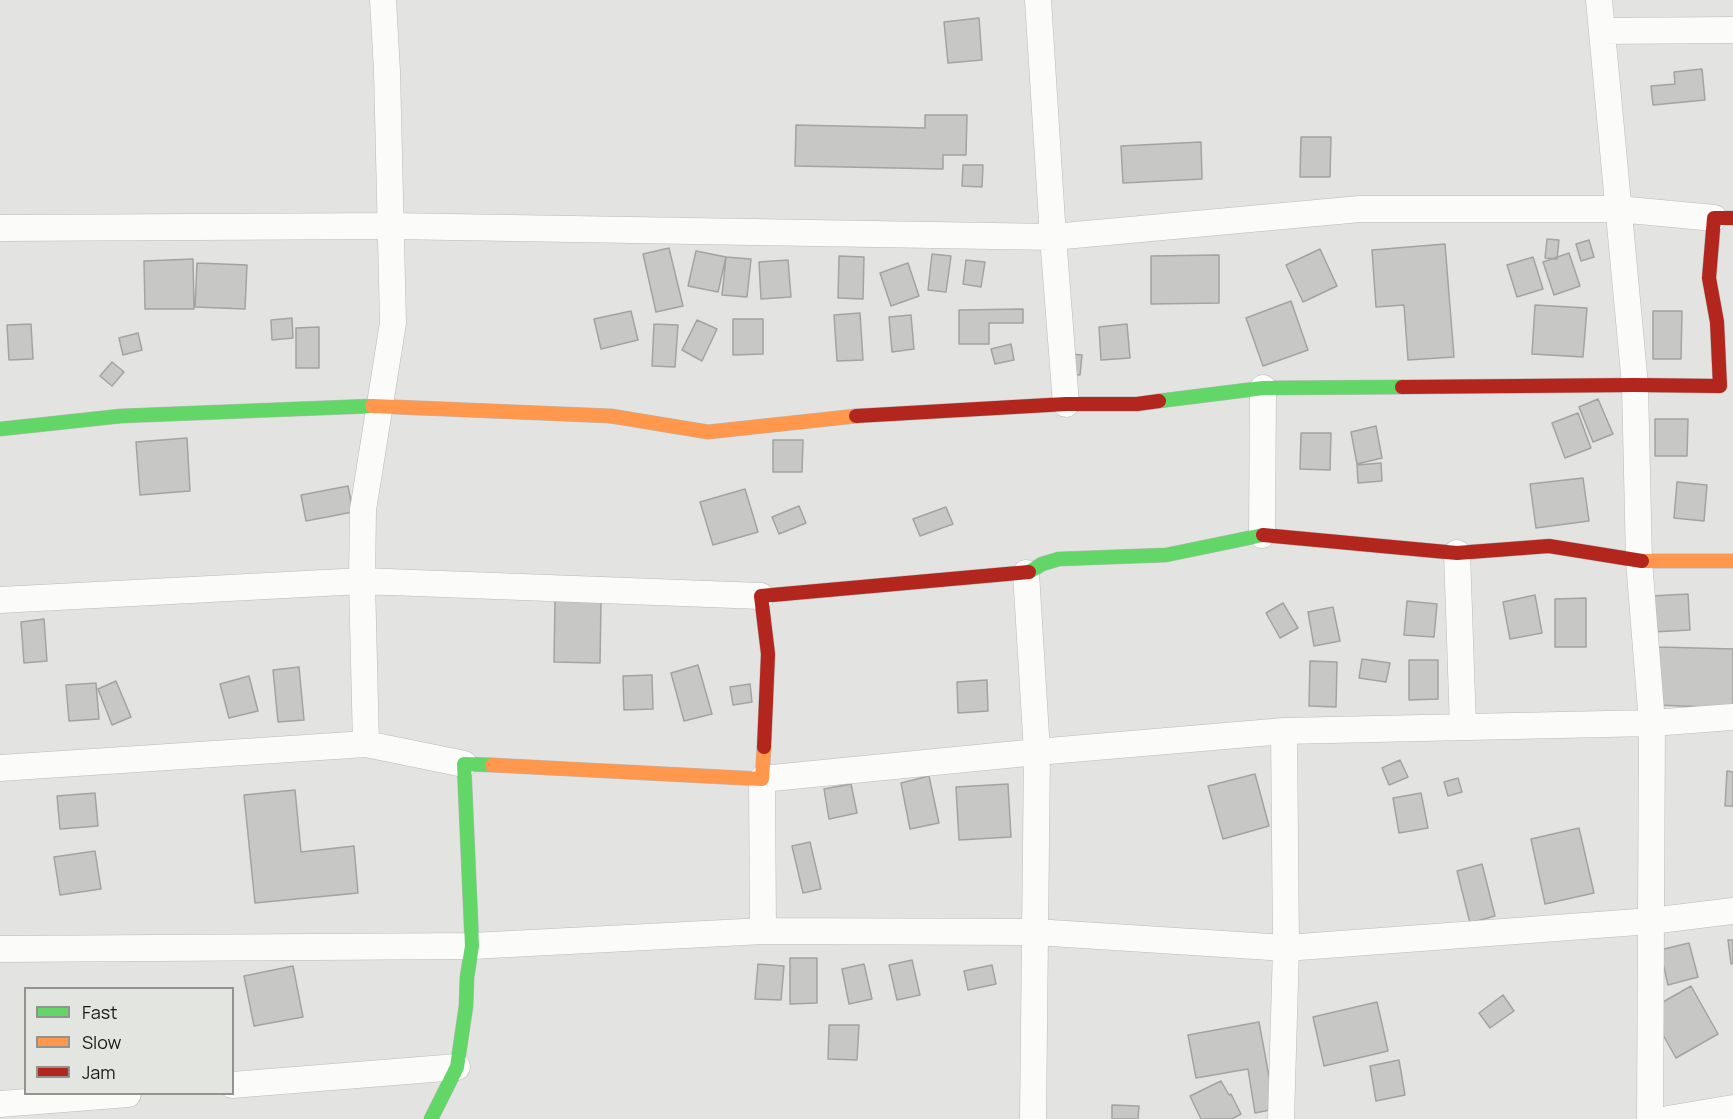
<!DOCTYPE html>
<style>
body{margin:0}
#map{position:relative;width:1733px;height:1119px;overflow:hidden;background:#e3e4e1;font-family:Manrope,sans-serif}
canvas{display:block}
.legend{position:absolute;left:24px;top:987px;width:210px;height:108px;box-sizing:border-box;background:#e3e5e0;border:2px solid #929390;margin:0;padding:8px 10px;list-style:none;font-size:18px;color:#181917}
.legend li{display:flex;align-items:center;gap:12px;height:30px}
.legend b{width:30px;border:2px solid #929390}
</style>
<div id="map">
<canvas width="1733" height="1119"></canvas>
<ul class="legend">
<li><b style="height:8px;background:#63d668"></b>Fast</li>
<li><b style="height:8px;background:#ff974d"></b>Slow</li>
<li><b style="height:8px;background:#b3261e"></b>Jam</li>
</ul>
</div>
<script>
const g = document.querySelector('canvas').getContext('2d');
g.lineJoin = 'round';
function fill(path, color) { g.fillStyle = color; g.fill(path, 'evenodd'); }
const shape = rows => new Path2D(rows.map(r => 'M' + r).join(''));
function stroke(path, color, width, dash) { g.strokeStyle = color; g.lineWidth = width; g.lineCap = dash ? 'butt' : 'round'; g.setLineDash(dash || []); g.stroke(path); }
const building = shape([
 [979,18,982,60,948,63,944,22,979,18],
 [1702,69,1705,100,1653,105,1651,86,1675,84,1674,72,1702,69],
 [925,115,967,115,966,155,943,155,943,169,795,166,796,125,925,128,925,115],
 [1301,137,1331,137,1330,177,1300,177,1301,137],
 [1201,142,1202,179,1123,183,1121,146,1201,142],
 [963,165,983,165,982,187,962,186,963,165],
 [1547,239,1559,240,1557,259,1545,258,1547,239],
 [1589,240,1594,257,1581,261,1576,244,1589,240],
 [1445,244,1454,357,1408,360,1404,305,1376,307,1372,250,1445,244],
 [669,248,683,306,656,312,643,254,669,248],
 [1320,249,1337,286,1303,302,1286,265,1320,249],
 [696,251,726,257,718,292,688,286,696,251],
 [1569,253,1580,286,1554,295,1543,262,1569,253],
 [932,254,951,256,946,292,928,290,932,254],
 [1219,255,1219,303,1151,304,1151,256,1219,255],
 [839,256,864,257,863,299,838,298,839,256],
 [726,257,751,259,747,297,722,295,726,257],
 [1533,257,1543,289,1517,297,1507,265,1533,257],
 [193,259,194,309,145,309,144,261,193,259],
 [788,260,791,297,761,299,759,262,788,260],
 [966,260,985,262,981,287,963,284,966,260],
 [197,263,247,265,245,309,195,307,197,263],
 [908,263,919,296,891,306,880,273,908,263],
 [1291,301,1308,350,1263,366,1246,318,1291,301],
 [1535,305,1587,308,1583,357,1532,354,1535,305],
 [1023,309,1023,323,989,323,989,344,959,344,959,310,1023,309],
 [631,311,638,340,601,349,594,319,631,311],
 [1653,311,1682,311,1681,359,1653,359,1653,311],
 [860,313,863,360,837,361,834,315,860,313],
 [911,315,914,349,892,352,889,317,911,315],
 [292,318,293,338,272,340,271,320,292,318],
 [733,319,763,319,763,354,733,355,733,319],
 [697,320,717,329,702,361,682,350,697,320],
 [31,324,33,359,9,360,7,325,31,324],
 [654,324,678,325,675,367,652,366,654,324],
 [1127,324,1130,358,1101,360,1099,327,1127,324],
 [319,327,319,368,296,368,296,328,319,327],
 [138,333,142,350,123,355,119,338,138,333],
 [1011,344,1014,360,995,364,991,349,1011,344],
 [1061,353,1082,355,1080,375,1058,373,1061,353],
 [112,362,124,372,112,386,100,376,112,362],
 [1598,399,1613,434,1593,442,1579,407,1598,399],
 [1578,413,1591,448,1565,458,1552,423,1578,413],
 [1655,419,1688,419,1687,456,1655,456,1655,419],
 [1376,426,1382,458,1357,464,1351,432,1376,426],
 [1301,433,1331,433,1330,470,1300,469,1301,433],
 [187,438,190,491,140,495,136,442,187,438],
 [773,440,803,440,802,472,773,472,773,440],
 [1381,463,1382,481,1358,483,1357,465,1381,463],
 [1583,478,1589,521,1536,528,1530,484,1583,478],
 [1677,482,1707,485,1704,521,1674,518,1677,482],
 [348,486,353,512,306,521,301,495,348,486],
 [745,489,758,532,713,545,700,502,745,489],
 [799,506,806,523,779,534,772,517,799,506],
 [946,507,953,524,920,536,913,519,946,507],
 [1688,594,1690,630,1653,632,1651,596,1688,594],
 [1535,595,1542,633,1510,639,1503,602,1535,595],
 [1586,598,1586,647,1555,647,1555,599,1586,598],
 [555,601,601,602,600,663,554,662,555,601],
 [1407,601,1437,604,1434,637,1404,635,1407,601],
 [1283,603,1298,628,1280,638,1266,613,1283,603],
 [1333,607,1340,641,1314,646,1308,612,1333,607],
 [44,619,47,661,24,663,21,622,44,619],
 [1658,647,1733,649,1733,708,1656,705,1658,647],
 [1362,659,1390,663,1386,682,1359,678,1362,659],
 [1409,660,1438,660,1438,699,1409,700,1409,660],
 [1310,661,1337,662,1336,707,1309,706,1310,661],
 [698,665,712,714,684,721,671,673,698,665],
 [299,667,304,720,278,722,273,670,299,667],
 [652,675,653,709,624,710,623,676,652,675],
 [249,676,258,711,229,718,220,684,249,676],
 [987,680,988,711,958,713,957,682,987,680],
 [116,681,131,717,112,725,98,689,116,681],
 [96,683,99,719,69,721,66,685,96,683],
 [750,684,752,702,733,705,730,687,750,684],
 [1400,760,1408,777,1389,785,1382,768,1400,760],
 [1727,771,1733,772,1733,806,1725,806,1727,771],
 [1255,774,1269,826,1223,839,1208,786,1255,774],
 [929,776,939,823,910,829,901,783,929,776],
 [1458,778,1462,792,1448,796,1444,782,1458,778],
 [851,784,857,813,829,819,824,789,851,784],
 [1008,784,1011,837,959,840,956,787,1008,784],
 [295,790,301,852,354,846,358,893,255,903,244,795,295,790],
 [95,793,98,826,60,829,57,796,95,793],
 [1421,793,1428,828,1399,833,1393,798,1421,793],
 [1579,828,1594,893,1545,904,1531,839,1579,828],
 [810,842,821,889,803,893,792,846,810,842],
 [95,851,101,889,60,895,54,857,95,851],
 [1482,864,1495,916,1470,923,1457,871,1482,864],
 [1728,940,1733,940,1733,963,1731,964,1728,940],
 [1689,943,1698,977,1668,985,1660,950,1689,943],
 [790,958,817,958,817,1003,790,1004,790,958],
 [912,960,920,995,897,1000,889,965,912,960],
 [758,964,784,966,781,1000,755,999,758,964],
 [864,964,872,999,849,1004,842,969,864,964],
 [992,965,996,984,968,990,964,971,992,965],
 [293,966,303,1017,254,1026,244,976,293,966],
 [1691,986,1718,1034,1676,1058,1649,1010,1691,986],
 [1503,995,1514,1011,1490,1028,1479,1013,1503,995],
 [1377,1002,1388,1051,1324,1066,1313,1017,1377,1002],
 [1259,1022,1275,1109,1255,1113,1248,1069,1196,1078,1188,1035,1259,1022],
 [829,1025,859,1025,857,1060,828,1059,829,1025],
 [1399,1060,1405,1095,1376,1101,1370,1066,1399,1060],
 [1221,1081,1229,1095,1231,1094,1241,1114,1232,1119,1201,1119,1190,1096,1221,1081],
 [1112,1105,1139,1106,1138,1119,1112,1119,1112,1105]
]);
fill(building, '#c7c7c6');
stroke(building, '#a3a3a1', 1.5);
const street = shape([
 [383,0,387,71,393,323,363,510,362,581,366,744,464,764],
 [1038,0,1053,237,1066,404],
 [1599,0,1635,385,1639,561,1652,723,1650,1119],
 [1602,31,1733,30],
 [0,228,391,226,1053,237,1360,209,1618,209,1714,218],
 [1262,535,1263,388],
 [1457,553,1463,727],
 [1026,573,1037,752,1033,1119],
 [0,600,362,581,761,596],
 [0,768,366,744],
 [763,931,762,779,1037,752,1284,731,1652,723,1733,717],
 [0,949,472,946,763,931,1035,932,1286,948,1651,921,1733,911],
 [232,1085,457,1067],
 [0,1104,128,1094],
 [1281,1119,1286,948,1284,731],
 [1668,1119,1733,1108]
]);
const fast = shape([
 [1159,401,1263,388,1402,387],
 [0,429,121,416,372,406],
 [1029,572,1042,564,1059,559,1166,555,1263,535],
 [431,1119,457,1067,466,1006,467,977,472,946,464,764,492,765]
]);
const slow = shape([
 [372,406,611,416,708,432,856,416],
 [1642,561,1733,561],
 [492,765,762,779,764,747]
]);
const jam = shape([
 [1402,387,1635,385,1720,386,1717,322,1709,278,1714,218,1733,218],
 [856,416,1066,404,1137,404,1159,401],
 [1263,535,1457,553,1549,546,1642,561],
 [764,747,768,654,761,596,1029,572]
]);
stroke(street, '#b9bab8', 27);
stroke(fast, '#b9bab8', 15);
stroke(slow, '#b9bab8', 15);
stroke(jam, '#b9bab8', 15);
stroke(street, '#fbfbfa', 26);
stroke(fast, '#63d668', 14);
stroke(slow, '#ff974d', 14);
stroke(jam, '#b3261e', 14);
</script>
